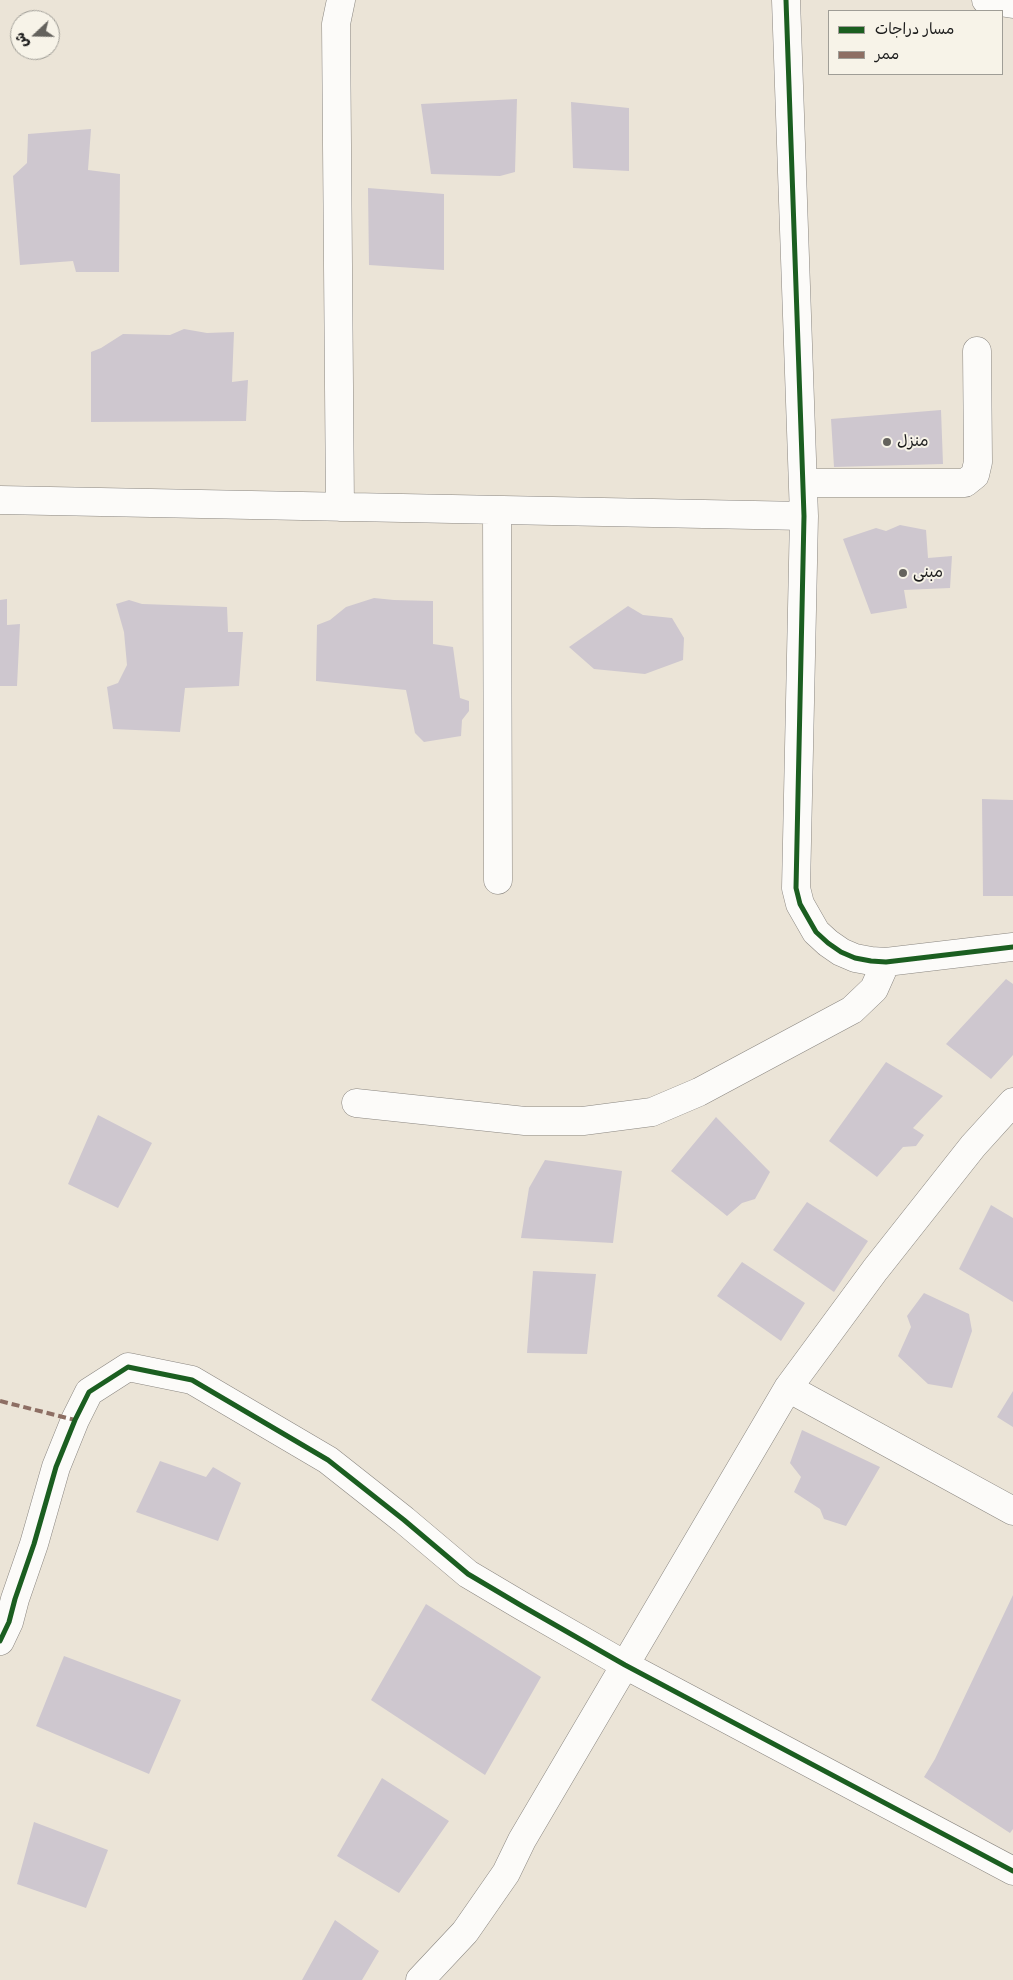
<!DOCTYPE html>
<meta charset="utf-8">
<style>
body{margin:0}
#map{position:relative;width:1013px;height:1980px;overflow:hidden;background:#ebe4d7;font-family:"Balsamiq Sans","Playpen Sans Arabic",sans-serif}
canvas{display:block}
.legend{position:absolute;left:828px;top:10px;width:175px;height:65px;box-sizing:border-box;background:#f7f3e8;border:1px solid #9f9d96;margin:0;padding:6px 9px;list-style:none;font-size:15px;color:#1c1c1c}
.legend li{display:flex;align-items:center;gap:10px;height:25px}
.legend b{width:25px;border:1px solid #9f9d96}
.north{position:absolute;left:10px;top:10px;width:50px;height:50px;box-sizing:border-box;background:#f7f3e8;border:1px solid #9f9d96;border-radius:50%;rotate:249deg;font-size:14px;font-weight:700;line-height:20px;text-align:center;color:#1c1c1c}
.north::after{content:'';display:block;margin:auto;width:18px;height:22px;background:#64625d;clip-path:polygon(50% 0,100% 100%,50% 72%,0 100%)}
</style>
<div id="map">
<canvas width="1013" height="1980"></canvas>
<ul class="legend">
<li><b style="height:6px;background:#1b5e20"></b>مسار دراجات</li>
<li><b style="height:6px;background:#8d6e63"></b>ممر</li>
</ul>
<div class="north">ش</div>
</div>
<script>
const g = document.querySelector('canvas').getContext('2d');
g.lineJoin = 'round';
function fill(path, color) { g.fillStyle = color; g.fill(path, 'evenodd'); }
const shape = rows => new Path2D(rows.map(r => 'M' + r).join(''));
function stroke(path, color, width, dash) { g.strokeStyle = color; g.lineWidth = width; g.lineCap = dash ? 'butt' : 'round'; g.setLineDash(dash || []); g.stroke(path); }
function write(font, color, halo, rows, align = 'center') {
  g.font = font + ' "Balsamiq Sans","Playpen Sans Arabic",sans-serif'; g.lineWidth = 4; g.setLineDash([]); g.textBaseline = 'middle'; g.strokeStyle = halo; g.fillStyle = color; for (const [text, x, y, turn = 0] of rows) {
    g.save(); g.translate(x, y); g.rotate((+turn || 0) * Math.PI / 180); g.textAlign = isNaN(turn) ? turn : align; if (halo) g.strokeText(text, 0, 0); g.fillText(text, 0, 0); g.restore();
  }
}
fill(shape([
 [517,99,515,172,500,176,431,174,421,104],
 [571,102,629,108,629,171,573,168],
 [91,129,88,170,120,174,119,272,76,272,73,261,20,265,13,176,27,163,28,134],
 [368,188,444,194,444,270,369,265],
 [184,329,207,333,234,332,232,382,248,380,246,421,91,422,91,352,101,348,123,334,170,335],
 [941,410,943,464,834,467,831,419],
 [900,525,926,530,928,558,952,556,950,588,904,590,907,608,871,614,843,539,876,528,886,531],
 [374,598,394,600,433,601,433,644,453,647,460,698,469,701,469,711,462,720,461,736,424,742,415,733,406,690,316,681,317,625,330,620,346,607],
 [7,599,7,625,20,624,17,686,0,686,0,600],
 [129,600,142,604,227,607,228,632,243,632,239,686,185,688,180,732,113,729,107,687,118,683,127,665,124,632,116,604],
 [628,606,643,615,672,618,684,638,683,660,645,674,594,669,569,647],
 [982,799,1013,800,1013,896,983,896],
 [1006,979,1013,984,1013,1055,991,1079,946,1044],
 [886,1062,943,1096,913,1128,924,1135,916,1146,903,1147,877,1177,829,1141],
 [98,1115,152,1143,118,1208,68,1184],
 [716,1117,770,1172,755,1199,742,1203,727,1216,671,1171],
 [545,1160,622,1171,613,1243,521,1238,529,1188],
 [807,1202,868,1241,834,1292,773,1250],
 [991,1205,1013,1218,1013,1302,959,1269],
 [742,1262,805,1303,781,1341,717,1296],
 [533,1271,596,1274,587,1354,527,1353],
 [924,1293,969,1314,972,1331,952,1388,928,1384,898,1356,911,1327,907,1316],
 [1013,1391,1013,1427,997,1417],
 [802,1430,880,1467,846,1526,824,1519,820,1509,794,1492,801,1477,790,1463],
 [160,1461,206,1477,213,1467,241,1483,218,1541,136,1512],
 [1013,1595,1013,1829,1010,1833,924,1777,935,1759],
 [426,1604,541,1677,485,1775,371,1700],
 [64,1656,181,1700,149,1774,36,1726],
 [382,1778,449,1821,399,1893,337,1856],
 [34,1822,108,1850,86,1908,17,1884],
 [335,1920,379,1951,362,1980,302,1980]
]), '#cec7cf');
const minor = shape([
 [786,0,804,516,796,888,800,904,816,932,828,943,841,952,855,958,871,961,886,962,1013,947],
 [986,0,1013,4],
 [803,483,965,483,975,475,978,462,977,351],
 [0,500,804,516],
 [340,507,336,24,341,0],
 [497,510,498,880],
 [356,1103,525,1121,583,1121,652,1112,699,1092,852,1010,874,989,886,962],
 [788,1388,1013,1511],
 [0,1641,9,1622,15,1599,34,1544,56,1467,75,1420,89,1392,128,1367,192,1380,328,1460,404,1520,468,1574,522,1606,625,1665,1013,1871],
 [420,1980,465,1932,506,1873,522,1840,788,1388,875,1270,973,1146,1013,1102]
]);
stroke(minor, '#8a8680', 29);
stroke(minor, '#fcfbf9', 28);
stroke(shape([
 [0,1401,75,1420]
]), '#8d6e63', 4, [8, 4]);
stroke(shape([
 [786,0,804,516,796,888,800,904,816,932,828,943,841,952,855,958,871,961,886,962,1013,947],
 [0,1641,9,1622,15,1599,34,1544,56,1467,75,1420,89,1392,128,1367,192,1380,328,1460,404,1520,468,1574,522,1606,625,1665,1013,1871]
]), '#1b5e20', 5);
for (const [x, y, r, color] of [
 [887,442,5,"#64625d"],
 [903,573,5,"#64625d"]
]) { const dot = new Path2D(); dot.arc(x, y, r, 0, 2 * Math.PI); g.fillStyle = color; g.fill(dot); stroke(dot, '#f7f3e8', 2); }
write('16px', '#1c1c1c', '#f7f3e8', [
 ["منزل",897,442],
 ["مبنى",913,573]
], 'left');
</script>
